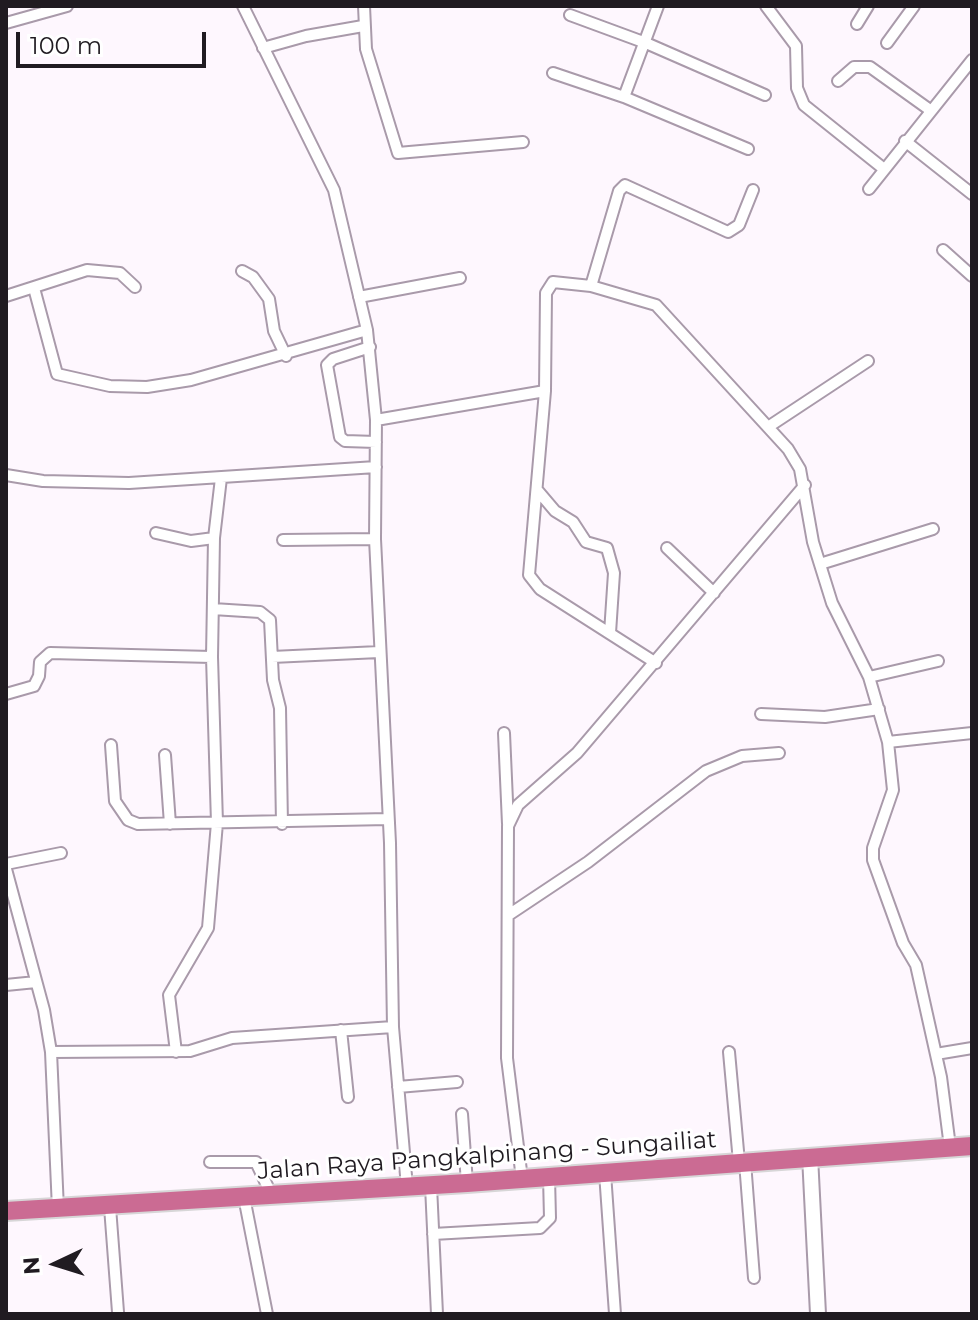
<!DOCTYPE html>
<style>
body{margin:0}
#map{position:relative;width:978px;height:1320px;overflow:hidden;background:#fef7fe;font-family:Montserrat,sans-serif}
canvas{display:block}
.frame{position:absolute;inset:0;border:8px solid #201b21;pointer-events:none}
.north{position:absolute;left:16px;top:1224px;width:80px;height:80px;-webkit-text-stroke:6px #fff;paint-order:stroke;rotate:266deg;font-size:22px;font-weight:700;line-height:32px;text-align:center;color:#201b21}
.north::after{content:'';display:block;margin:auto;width:28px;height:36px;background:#201b21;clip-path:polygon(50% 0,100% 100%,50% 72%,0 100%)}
.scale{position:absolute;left:16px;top:32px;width:190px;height:36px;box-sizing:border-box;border:4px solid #201b21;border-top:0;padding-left:10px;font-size:24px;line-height:28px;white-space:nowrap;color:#201b21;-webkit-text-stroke:6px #fff;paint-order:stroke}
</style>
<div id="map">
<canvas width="978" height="1320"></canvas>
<div class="frame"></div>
<div class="north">N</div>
<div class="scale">100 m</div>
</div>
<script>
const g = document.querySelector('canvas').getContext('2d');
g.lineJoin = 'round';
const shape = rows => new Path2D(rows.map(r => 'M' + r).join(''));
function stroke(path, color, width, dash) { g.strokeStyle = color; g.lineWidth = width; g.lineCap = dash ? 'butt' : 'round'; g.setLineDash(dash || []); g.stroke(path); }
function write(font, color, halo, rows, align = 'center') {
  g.font = font + ' Montserrat,sans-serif'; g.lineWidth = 6; g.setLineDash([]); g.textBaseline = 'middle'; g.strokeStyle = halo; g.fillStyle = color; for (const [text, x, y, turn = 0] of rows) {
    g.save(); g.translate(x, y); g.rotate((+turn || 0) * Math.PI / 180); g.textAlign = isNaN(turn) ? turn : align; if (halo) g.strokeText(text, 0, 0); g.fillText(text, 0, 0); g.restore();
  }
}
const street = shape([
 [243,6,334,190,367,330,376,420,375,539,390,843,393,1027,407,1187],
 [364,6,366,49,398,153,523,142],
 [766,6,796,46,797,88,804,105,884,169],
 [570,15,646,43,765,95],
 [6,23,67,6],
 [857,24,868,6],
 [887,43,914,6],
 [263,48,306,36,363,26],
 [553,73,624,97,658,6],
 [838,81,854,67,870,67,930,110],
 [624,97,748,149],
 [905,141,972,194],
 [869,189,972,60],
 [943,250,972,276],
 [242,271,253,277,269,299,274,331,286,356],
 [591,286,619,191,625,185,728,232,739,225,753,190],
 [34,288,57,374,110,386,147,387,191,380,367,330],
 [6,296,87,270,120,273,135,287],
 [359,297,460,278],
 [370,347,333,359,327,365,340,437,345,441,376,442],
 [376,420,545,391],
 [768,427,868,361],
 [6,475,43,481,129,483,376,467],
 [538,491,555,511,573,522,586,542,607,548,614,573,610,633],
 [156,533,191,541,214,538],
 [283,540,375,539],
 [667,548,714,593],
 [820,564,933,529],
 [213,609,260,612,270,620,273,680,280,708,282,824],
 [272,657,379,652],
 [656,663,540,589,529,575,545,391,546,293,553,282,591,286,656,305,788,449,800,469,813,542,832,603,869,677,888,742,893,790,873,848,873,860,903,943,916,965,941,1077,950,1147],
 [869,677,938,661],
 [6,694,34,686,39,676,40,662,50,653,212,657],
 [761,714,825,717,879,709],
 [504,733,508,824],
 [888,742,972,733],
 [111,745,115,801,128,820,138,824,388,819],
 [165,755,170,824],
 [6,864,61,853],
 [6,869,44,1010,51,1052,58,1209],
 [510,914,588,862,706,771,742,756,779,753],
 [6,985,36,982],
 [341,1030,348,1097],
 [51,1052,190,1051,232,1038,393,1027],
 [176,1052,169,995,208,928,217,823,212,657,214,538,221,478],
 [729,1052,739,1162],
 [936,1054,972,1048],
 [398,1087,457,1082],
 [462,1114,467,1183],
 [210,1162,256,1162,272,1196],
 [745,1162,754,1278],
 [605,1173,615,1314],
 [522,1179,507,1058,508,826,518,805,577,753,805,485],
 [431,1186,437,1314],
 [244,1197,267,1314],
 [110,1207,118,1312],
 [433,1234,540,1228,550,1218,549,1177]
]);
const secondary = shape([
 [810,1156,818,1314]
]);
const highway = shape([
 [6,1211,467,1183,972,1146]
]);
stroke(street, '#a99aaa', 14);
stroke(secondary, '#a99aaa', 18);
stroke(highway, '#d7d6d7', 22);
stroke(street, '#fff', 10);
stroke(secondary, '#fff', 14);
stroke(highway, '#cb6b93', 18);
write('24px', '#201b21', '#fff', [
 ["Jalan Raya Pangkalpinang - Sungailiat",487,1156,-4]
]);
</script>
